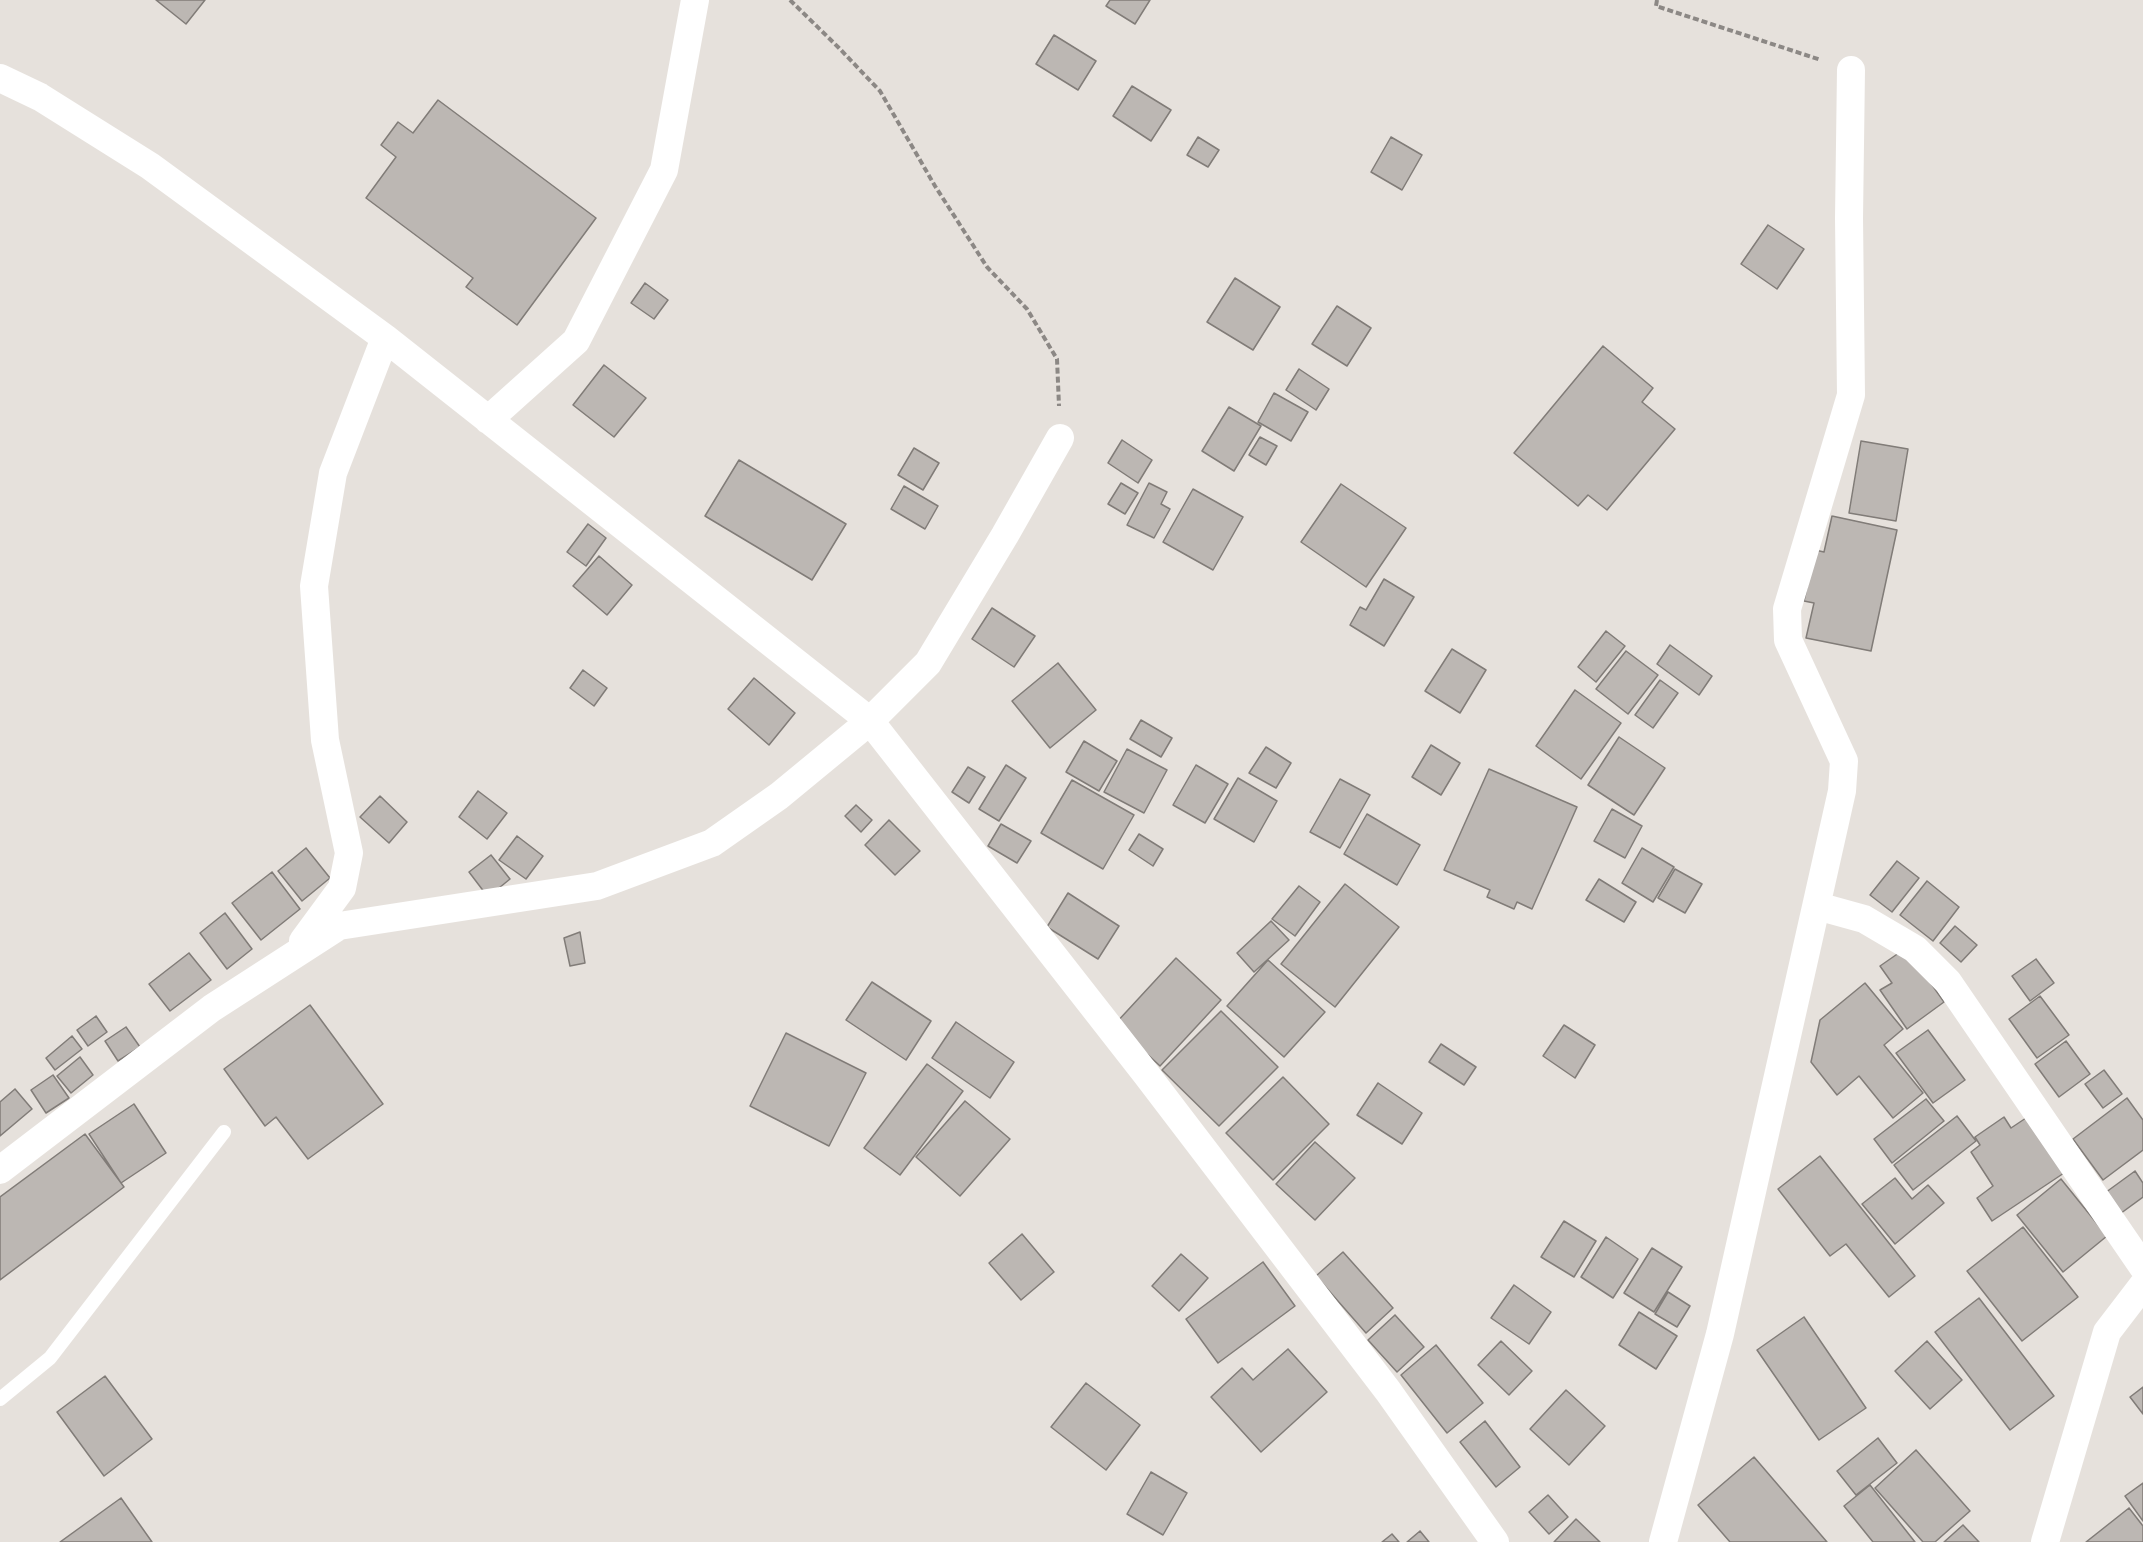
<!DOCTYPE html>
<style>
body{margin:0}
canvas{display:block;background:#e6e1dc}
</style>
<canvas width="2143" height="1542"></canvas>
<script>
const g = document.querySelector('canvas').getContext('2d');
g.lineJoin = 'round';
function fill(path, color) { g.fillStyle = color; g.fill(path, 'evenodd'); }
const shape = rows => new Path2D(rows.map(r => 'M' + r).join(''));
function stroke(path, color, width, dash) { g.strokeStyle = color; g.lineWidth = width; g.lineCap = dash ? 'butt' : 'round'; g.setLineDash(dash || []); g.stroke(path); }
const building = shape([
 [156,0,205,0,186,24,156,0],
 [1110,0,1150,0,1135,24,1106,6,1110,0],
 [1054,35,1096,61,1078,90,1036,64,1054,35],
 [1132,86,1171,110,1151,141,1113,116,1132,86],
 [438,100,596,218,517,325,466,287,473,278,366,198,396,157,381,145,398,122,413,133,438,100],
 [1198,137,1219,150,1208,167,1187,155,1198,137],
 [1391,137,1422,155,1402,190,1371,172,1391,137],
 [1768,225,1804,249,1777,289,1741,264,1768,225],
 [1235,278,1280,307,1253,350,1207,322,1235,278],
 [645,283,668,300,654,319,631,303,645,283],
 [1337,306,1371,328,1347,366,1312,344,1337,306],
 [1603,346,1653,388,1642,402,1675,429,1607,510,1588,495,1578,506,1514,453,1603,346],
 [604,365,646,398,614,437,573,405,604,365],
 [1299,369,1329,389,1316,410,1286,390,1299,369],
 [1274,393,1308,412,1291,441,1258,422,1274,393],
 [1229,407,1261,426,1234,471,1202,451,1229,407],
 [1260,437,1277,446,1266,465,1249,455,1260,437],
 [1122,440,1152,460,1138,483,1108,463,1122,440],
 [1861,441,1908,449,1896,521,1849,513,1861,441],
 [914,448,939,463,923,490,898,475,914,448],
 [739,460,846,524,812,580,705,516,739,460],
 [1121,483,1138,493,1125,514,1108,504,1121,483],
 [1149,483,1167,492,1161,504,1170,509,1154,538,1127,525,1149,483],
 [1341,484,1406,528,1366,587,1301,542,1341,484],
 [904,486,938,506,925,529,891,509,904,486],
 [1193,489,1243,517,1213,570,1163,542,1193,489],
 [1832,516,1897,530,1871,651,1806,638,1814,603,1804,601,1815,550,1824,552,1832,516],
 [588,524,606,538,586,566,567,552,588,524],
 [599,556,632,585,607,615,573,586,599,556],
 [1384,579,1414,597,1384,646,1350,625,1360,607,1366,610,1384,579],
 [992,608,1035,636,1014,667,972,639,992,608],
 [1606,631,1625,646,1596,682,1578,667,1606,631],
 [1670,645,1712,676,1699,695,1657,664,1670,645],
 [1452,649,1486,670,1460,713,1425,691,1452,649],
 [1626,651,1658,675,1628,714,1596,689,1626,651],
 [1058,663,1096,710,1050,748,1012,701,1058,663],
 [583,670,607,688,594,706,570,688,583,670],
 [754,678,795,713,769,745,728,709,754,678],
 [1660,680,1678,693,1653,728,1635,715,1660,680],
 [1575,690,1621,723,1581,779,1536,746,1575,690],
 [1141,720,1172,738,1161,757,1130,739,1141,720],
 [1619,737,1665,768,1634,815,1588,785,1619,737],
 [1084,741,1117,761,1099,791,1066,772,1084,741],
 [1431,745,1460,763,1441,795,1412,777,1431,745],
 [1266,747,1291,763,1276,788,1249,773,1266,747],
 [1127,749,1167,770,1144,813,1104,792,1127,749],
 [1006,765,1026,778,999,821,979,809,1006,765],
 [1196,765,1228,784,1205,823,1173,805,1196,765],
 [968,767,985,777,969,803,952,792,968,767],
 [1489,769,1577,807,1532,909,1517,902,1514,909,1487,897,1490,890,1444,870,1489,769],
 [1238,778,1277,801,1254,842,1214,819,1238,778],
 [1340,779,1370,795,1340,848,1310,832,1340,779],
 [1072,780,1134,815,1103,869,1041,833,1072,780],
 [478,791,507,813,487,839,459,817,478,791],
 [380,796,407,822,389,843,360,817,380,796],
 [856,805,872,820,861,832,845,816,856,805],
 [1612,809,1642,826,1625,858,1594,841,1612,809],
 [1367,814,1420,845,1397,885,1344,854,1367,814],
 [889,820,920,851,895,875,865,845,889,820],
 [1001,824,1031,841,1017,863,988,846,1001,824],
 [1139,834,1163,849,1153,866,1129,850,1139,834],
 [517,836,543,856,526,879,499,860,517,836],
 [306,848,330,878,302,901,278,871,306,848],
 [1642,848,1674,867,1653,902,1622,883,1642,848],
 [491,855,510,879,488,897,469,872,491,855],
 [1897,861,1919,878,1892,912,1870,895,1897,861],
 [1675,869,1702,884,1685,913,1658,898,1675,869],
 [272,872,300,909,261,940,232,903,272,872],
 [1599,879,1636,902,1624,922,1586,900,1599,879],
 [1927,881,1959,907,1933,941,1900,915,1927,881],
 [1345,884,1399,927,1335,1007,1281,964,1345,884],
 [1299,886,1320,902,1295,936,1272,919,1299,886],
 [1068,893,1119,926,1098,959,1047,927,1068,893],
 [225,913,252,949,227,969,200,933,225,913],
 [1271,921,1289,940,1254,972,1237,953,1271,921],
 [1955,926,1977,945,1961,962,1940,943,1955,926],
 [580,932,585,963,570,966,564,938,580,932],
 [1906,948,1944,1002,1907,1029,1880,990,1892,983,1880,966,1906,948],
 [189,953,211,980,170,1011,149,984,189,953],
 [1176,958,1221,1000,1160,1066,1115,1024,1176,958],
 [2036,959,2054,983,2030,1001,2012,976,2036,959],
 [1268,960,1325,1012,1284,1057,1227,1006,1268,960],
 [872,982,931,1021,906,1060,846,1020,872,982],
 [1865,983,1903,1029,1884,1045,1923,1093,1893,1118,1859,1076,1837,1095,1811,1062,1820,1020,1865,983],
 [2040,996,2069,1035,2037,1058,2009,1019,2040,996],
 [310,1005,383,1104,308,1159,276,1117,265,1126,224,1069,310,1005],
 [1221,1011,1278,1067,1219,1126,1162,1070,1221,1011],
 [96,1016,107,1032,88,1046,77,1030,96,1016],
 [956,1022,1014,1062,990,1098,932,1058,956,1022],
 [1564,1025,1595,1045,1575,1078,1543,1056,1564,1025],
 [126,1027,140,1047,118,1061,105,1041,126,1027],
 [1928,1030,1965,1080,1933,1103,1896,1053,1928,1030],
 [786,1033,866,1073,829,1146,750,1106,786,1033],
 [72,1036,82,1049,55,1070,46,1058,72,1036],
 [2066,1041,2090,1074,2059,1097,2035,1064,2066,1041],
 [1441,1044,1476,1067,1464,1085,1429,1062,1441,1044],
 [80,1057,93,1075,71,1093,57,1076,80,1057],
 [927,1064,963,1091,900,1175,864,1148,927,1064],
 [2104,1070,2122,1094,2103,1108,2085,1084,2104,1070],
 [53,1075,69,1098,46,1113,31,1090,53,1075],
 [1283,1077,1329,1124,1273,1180,1226,1133,1283,1077],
 [1378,1083,1422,1113,1402,1144,1357,1115,1378,1083],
 [15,1089,32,1109,0,1136,0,1102,15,1089],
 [2127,1098,2143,1120,2143,1150,2103,1180,2073,1139,2127,1098],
 [1926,1099,1944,1121,1892,1163,1874,1139,1926,1099],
 [965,1101,1010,1139,960,1196,916,1157,965,1101],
 [134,1104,166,1153,121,1183,89,1134,134,1104],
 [1957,1116,1976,1141,1913,1190,1894,1165,1957,1116],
 [2029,1116,2067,1171,1992,1221,1977,1198,1993,1186,1971,1152,1980,1145,1975,1137,2004,1117,2011,1128,2029,1116],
 [85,1134,124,1187,0,1280,0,1197,85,1134],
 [1315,1142,1355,1178,1315,1220,1276,1184,1315,1142],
 [1820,1156,1915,1276,1889,1297,1846,1244,1830,1256,1778,1189,1820,1156],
 [2135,1171,2143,1183,2143,1197,2113,1219,2098,1198,2135,1171],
 [1895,1178,1912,1199,1928,1185,1944,1203,1895,1244,1862,1204,1895,1178],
 [2061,1179,2107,1236,2063,1272,2017,1215,2061,1179],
 [1564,1221,1596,1241,1574,1277,1541,1257,1564,1221],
 [2023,1227,2078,1297,2022,1341,1967,1271,2023,1227],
 [1022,1234,1054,1272,1021,1300,989,1263,1022,1234],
 [1606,1237,1638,1259,1613,1298,1581,1277,1606,1237],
 [1652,1248,1682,1267,1654,1312,1624,1293,1652,1248],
 [1343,1252,1393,1308,1366,1333,1316,1276,1343,1252],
 [1181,1254,1208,1278,1179,1311,1152,1286,1181,1254],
 [1263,1262,1295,1306,1218,1363,1186,1319,1263,1262],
 [1514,1285,1551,1312,1529,1344,1491,1318,1514,1285],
 [1668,1292,1690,1306,1677,1327,1655,1314,1668,1292],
 [1979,1298,2054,1396,2010,1430,1935,1332,1979,1298],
 [1639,1312,1677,1336,1656,1369,1619,1345,1639,1312],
 [1395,1315,1424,1347,1397,1372,1368,1340,1395,1315],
 [1804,1317,1866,1408,1819,1440,1757,1350,1804,1317],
 [1501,1341,1532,1371,1509,1395,1478,1365,1501,1341],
 [1927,1341,1962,1380,1930,1409,1895,1371,1927,1341],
 [1436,1345,1483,1403,1447,1433,1401,1375,1436,1345],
 [1288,1349,1327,1392,1261,1452,1211,1397,1242,1368,1253,1380,1288,1349],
 [105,1376,152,1439,104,1476,57,1412,105,1376],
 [1086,1383,1140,1425,1106,1470,1051,1427,1086,1383],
 [2143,1387,2143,1414,2130,1397,2143,1387],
 [1566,1390,1605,1426,1569,1465,1530,1429,1566,1390],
 [1485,1421,1520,1467,1496,1487,1460,1442,1485,1421],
 [1878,1438,1897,1463,1856,1495,1837,1471,1878,1438],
 [1916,1450,1970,1511,1935,1542,1923,1542,1875,1488,1916,1450],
 [1754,1457,1827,1542,1730,1542,1698,1505,1754,1457],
 [1151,1472,1187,1493,1163,1535,1127,1514,1151,1472],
 [2143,1483,2143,1521,2125,1496,2143,1483],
 [1870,1485,1915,1542,1873,1542,1844,1506,1870,1485],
 [1548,1495,1568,1517,1549,1534,1529,1512,1548,1495],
 [121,1498,152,1542,60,1542,121,1498],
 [2129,1508,2143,1526,2143,1542,2086,1542,2129,1508],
 [1576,1519,1600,1542,1554,1542,1576,1519],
 [1963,1525,1979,1542,1944,1542,1963,1525],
 [1420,1531,1429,1542,1407,1542,1420,1531],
 [1392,1534,1399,1542,1382,1542,1392,1534]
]);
fill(building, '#bcb7b3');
stroke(building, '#817c78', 1.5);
stroke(shape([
 [790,0,839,48,880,91,935,186,987,267,1027,309,1057,359,1059,406],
 [1657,0,1656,6,1821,60]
]), '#8c8885', 4, [6, 3]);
stroke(shape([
 [0,1399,50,1358,224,1132]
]), '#fff', 14);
stroke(shape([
 [0,78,40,97,150,166,385,338,870,721,1146,1074,1388,1391,1495,1542],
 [488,420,576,341,664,170,695,0],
 [1817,906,1864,919,1915,949,1948,982,2143,1267],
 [303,941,342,888,349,853,325,740,314,586,333,473,385,338],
 [0,1170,212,1008,339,926,597,886,712,843,779,796,870,721,928,663,1005,535,1060,438],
 [1663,1542,1720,1334,1842,791,1844,761,1788,640,1787,609,1851,395,1849,218,1851,70],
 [2045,1542,2107,1332,2143,1285]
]), '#fff', 28);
</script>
